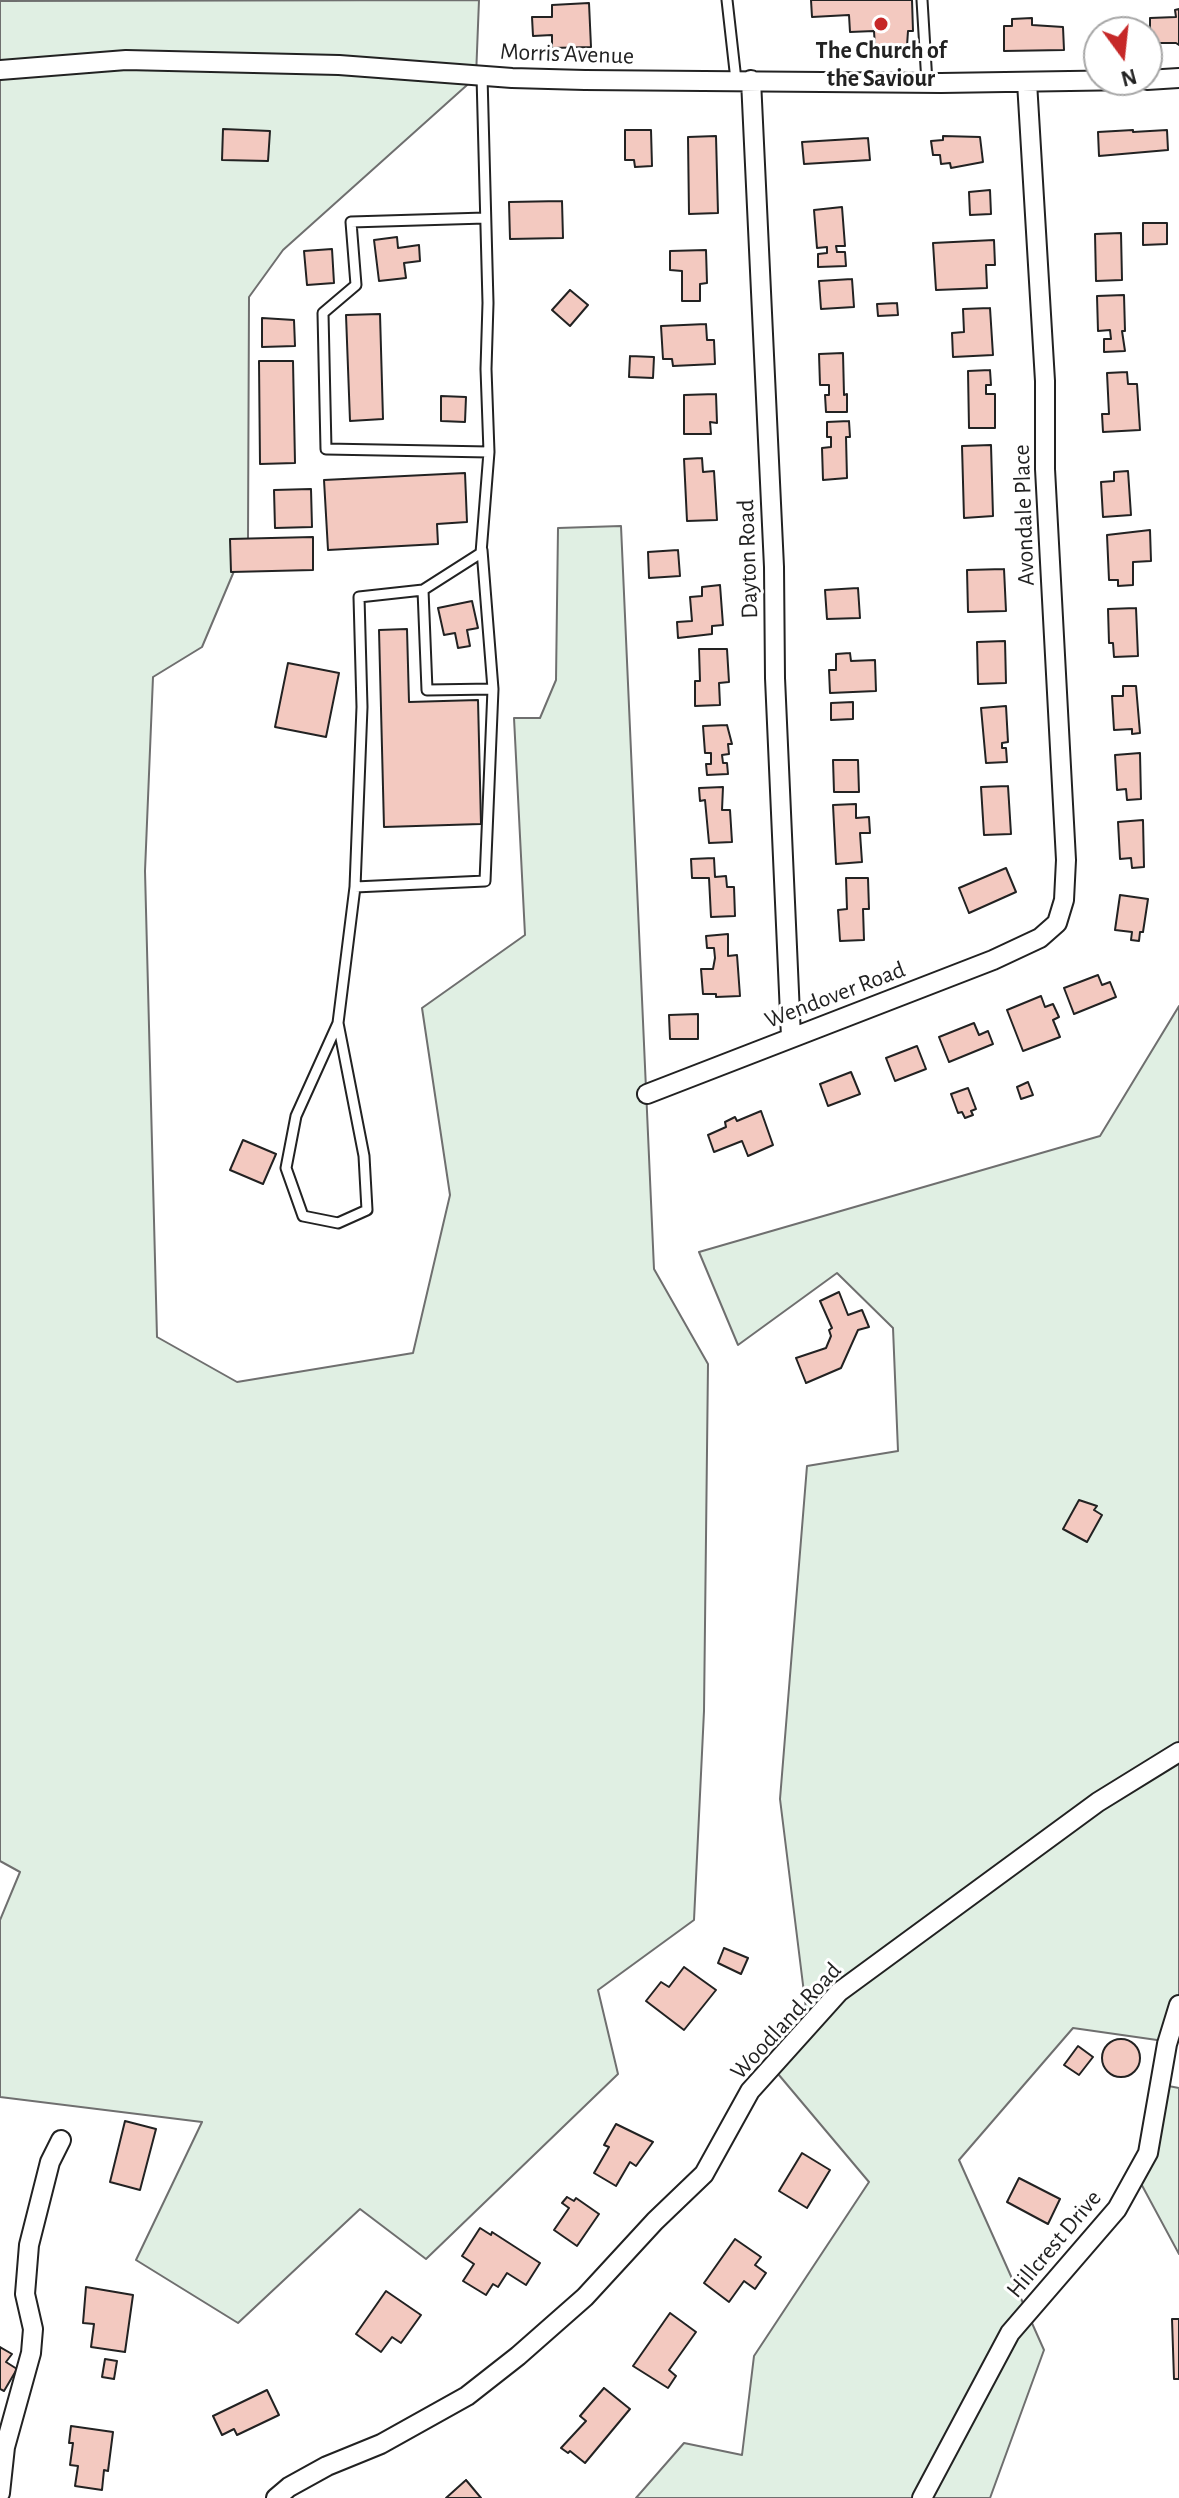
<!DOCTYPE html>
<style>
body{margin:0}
#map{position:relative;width:1179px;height:2498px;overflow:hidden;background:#fff;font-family:"Alegreya Sans",sans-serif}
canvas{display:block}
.north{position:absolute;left:1083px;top:16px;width:80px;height:80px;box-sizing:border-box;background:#fff;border:2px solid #a7a7a7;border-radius:50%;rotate:165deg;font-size:22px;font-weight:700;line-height:32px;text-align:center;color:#222}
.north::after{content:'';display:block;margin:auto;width:28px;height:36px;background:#c62828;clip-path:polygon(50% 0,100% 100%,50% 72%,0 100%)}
</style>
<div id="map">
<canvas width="1179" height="2498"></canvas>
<div class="north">N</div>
</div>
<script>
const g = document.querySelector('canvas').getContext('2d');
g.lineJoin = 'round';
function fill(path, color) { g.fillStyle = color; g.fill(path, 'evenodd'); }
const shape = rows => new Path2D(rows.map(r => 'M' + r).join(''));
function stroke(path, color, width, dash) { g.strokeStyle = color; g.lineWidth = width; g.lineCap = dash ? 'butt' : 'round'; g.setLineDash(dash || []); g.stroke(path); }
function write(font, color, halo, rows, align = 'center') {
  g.font = font + ' "Alegreya Sans",sans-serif'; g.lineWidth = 6; g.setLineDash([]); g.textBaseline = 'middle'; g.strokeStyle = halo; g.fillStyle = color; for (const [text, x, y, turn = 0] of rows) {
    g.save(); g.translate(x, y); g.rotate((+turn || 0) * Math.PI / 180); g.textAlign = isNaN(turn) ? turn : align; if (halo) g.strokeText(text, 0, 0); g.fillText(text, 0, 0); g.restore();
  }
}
const green = shape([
 [479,0,476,77,283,250,249,297,248,538,202,647,153,677,145,871,157,1337,237,1382,413,1353,450,1195,422,1008,525,935,514,718,540,718,556,680,558,528,621,526,654,1269,708,1364,704,1711,694,1920,598,1990,618,2074,426,2259,360,2209,238,2323,136,2260,202,2122,0,2097,0,1920,20,1872,0,1861,0,1,479,0],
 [1179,1006,1179,2016,1171,2042,1073,2028,959,2160,1044,2350,990,2498,636,2498,684,2443,742,2455,754,2356,869,2182,768,2062,807,2017,780,1799,807,1466,898,1451,893,1328,837,1273,738,1345,699,1252,1100,1136,1179,1006],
 [1158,2084,1179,2088,1179,2254,1138,2178,1158,2084]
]);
fill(green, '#e0efe3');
stroke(green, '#6f6f6f', 2);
const building = shape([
 [811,0,912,0,913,31,908,31,907,46,875,47,874,31,850,32,849,15,812,17,811,0],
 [589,3,591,47,552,48,552,35,533,36,532,17,552,17,552,5,589,3],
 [1179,9,1179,45,1176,43,1150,43,1150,18,1176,17,1175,10,1179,9],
 [1032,18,1032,25,1063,27,1064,50,1004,51,1004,26,1012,26,1012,19,1032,18],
 [223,129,270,131,268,161,222,160,223,129],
 [625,130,651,130,652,166,635,167,634,160,625,160,625,130],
 [1133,130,1133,132,1167,130,1168,150,1099,156,1098,132,1133,130],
 [716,136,718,213,689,214,688,137,716,136],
 [943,136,980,137,983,162,951,168,950,163,941,164,940,155,933,155,931,141,943,140,943,136],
 [868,138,870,160,804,164,802,142,868,138],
 [990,190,991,214,970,215,969,192,990,190],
 [562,201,563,238,510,239,509,202,562,201],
 [842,207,845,246,836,246,837,252,845,252,846,266,818,267,818,254,827,253,827,247,817,248,814,210,842,207],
 [1143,223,1167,223,1167,244,1143,245,1143,223],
 [1121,233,1122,280,1096,281,1095,234,1121,233],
 [397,237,398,248,419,245,420,261,404,263,406,278,379,281,374,240,397,237],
 [994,240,995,265,986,265,987,288,936,290,933,243,994,240],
 [332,249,334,283,307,285,304,251,332,249],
 [706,250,707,283,700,284,700,301,682,301,682,271,670,270,670,251,706,250],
 [852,279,854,307,821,309,819,281,852,279],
 [570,290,588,305,570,326,552,310,570,290],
 [1124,295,1125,331,1122,331,1125,351,1104,352,1104,339,1111,339,1110,330,1098,331,1097,296,1124,295],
 [897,303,898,315,878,316,877,304,897,303],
 [990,308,993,355,953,357,952,333,964,332,963,309,990,308],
 [380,314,383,419,350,421,346,315,380,314],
 [262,318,294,320,295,346,262,347,262,318],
 [706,324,707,340,714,340,715,364,673,366,672,359,663,359,661,326,706,324],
 [843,353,844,395,847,394,847,412,826,412,825,395,829,395,829,385,820,385,819,354,843,353],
 [630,356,654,357,653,378,629,377,630,356],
 [259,361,293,361,295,463,260,464,259,361],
 [990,370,991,385,986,385,986,394,995,394,995,428,969,428,968,371,990,370],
 [1127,372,1128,384,1137,384,1140,430,1103,432,1102,414,1109,414,1107,373,1127,372],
 [716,394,717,423,710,422,711,434,684,434,684,395,716,394],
 [441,396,466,397,465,422,441,421,441,396],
 [849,421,850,437,846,437,847,478,823,480,822,448,831,447,831,437,827,437,827,422,849,421],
 [991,445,993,516,964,518,962,446,991,445],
 [702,458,703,472,714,471,717,520,687,521,684,459,702,458],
 [1128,471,1131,515,1103,517,1101,482,1114,481,1114,472,1128,471],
 [465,473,467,522,437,524,438,544,328,550,324,480,465,473],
 [311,489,312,527,275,528,274,490,311,489],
 [1150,530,1151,561,1133,562,1133,585,1118,586,1118,580,1109,580,1107,535,1150,530],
 [313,537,313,570,231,572,230,539,313,537],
 [678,550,680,576,649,578,648,552,678,550],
 [1004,569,1006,611,968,612,967,570,1004,569],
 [720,585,723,625,712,626,712,634,678,638,677,622,692,621,690,597,702,596,702,587,720,585],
 [858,588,860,618,827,619,825,590,858,588],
 [472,601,478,628,467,630,470,646,458,648,455,633,444,635,438,608,472,601],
 [1136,608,1138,656,1114,657,1113,643,1109,643,1108,609,1136,608],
 [407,629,409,702,478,700,481,824,384,827,379,630,407,629],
 [1005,641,1006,683,978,684,977,642,1005,641],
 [699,649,727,649,729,682,719,683,720,705,695,706,695,681,700,681,699,649],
 [850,653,851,661,875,660,876,691,830,693,829,670,836,670,836,654,850,653],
 [288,663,339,673,326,737,275,727,288,663],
 [1123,686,1136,686,1140,733,1132,734,1132,729,1114,730,1112,696,1123,696,1123,686],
 [853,702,853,719,831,720,831,703,853,702],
 [1006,706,1008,742,1002,743,1002,748,1006,748,1007,762,986,763,981,708,1006,706],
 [727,725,732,744,728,744,729,754,722,755,723,763,727,763,728,774,707,775,706,764,711,764,711,753,705,753,703,726,727,725],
 [1140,753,1141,799,1127,800,1126,789,1117,790,1115,755,1140,753],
 [833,760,858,760,859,792,834,792,833,760],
 [1008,786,1011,834,984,835,981,787,1008,786],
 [723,787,722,810,730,810,732,842,709,843,705,800,700,801,699,788,723,787],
 [856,804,856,818,869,817,870,833,860,833,862,862,836,864,833,805,856,804],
 [1143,820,1144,867,1132,868,1131,858,1120,859,1118,822,1143,820],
 [714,858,715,877,726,876,727,887,734,887,735,916,711,917,709,878,692,878,691,859,714,858],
 [1006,868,1016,892,969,913,959,888,1006,868],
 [846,878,868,878,869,909,863,909,864,940,840,941,838,910,847,909,846,878],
 [1120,895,1148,899,1143,932,1140,932,1139,941,1131,940,1132,932,1115,930,1120,895],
 [728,934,728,956,737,955,740,996,716,997,716,994,703,994,701,969,713,969,715,958,714,948,707,948,706,936,728,934],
 [1098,975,1102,985,1110,982,1116,997,1074,1014,1064,988,1098,975],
 [1041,996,1045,1007,1053,1004,1059,1017,1053,1020,1060,1037,1023,1051,1007,1010,1041,996],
 [698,1014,698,1039,670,1039,669,1015,698,1014],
 [974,1023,979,1035,988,1031,993,1044,949,1062,939,1037,974,1023],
 [917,1046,926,1069,895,1081,886,1058,917,1046],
 [851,1072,860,1094,828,1106,820,1084,851,1072],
 [1028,1082,1033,1095,1021,1099,1017,1087,1028,1082],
 [968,1088,976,1109,971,1111,973,1115,965,1118,962,1112,958,1113,951,1094,968,1088],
 [761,1111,773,1145,748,1156,742,1141,714,1152,708,1135,726,1127,725,1122,735,1117,737,1121,761,1111],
 [243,1140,276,1154,263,1184,230,1170,243,1140],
 [839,1292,848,1315,862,1310,869,1327,858,1330,841,1368,806,1383,796,1358,826,1348,831,1336,829,1330,832,1328,820,1301,839,1292],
 [1079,1500,1097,1506,1094,1510,1102,1515,1087,1542,1063,1529,1079,1500],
 [724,1948,748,1958,741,1974,718,1963,724,1948],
 [684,1967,716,1990,684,2030,646,2001,661,1982,669,1987,684,1967],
 '1102 2058a19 19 0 1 1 38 0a19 19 0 1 1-38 0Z',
 [1078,2046,1093,2057,1079,2075,1064,2065,1078,2046],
 [125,2121,156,2129,140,2190,110,2182,125,2121],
 [616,2124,653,2142,636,2166,630,2162,616,2186,594,2173,609,2147,604,2145,616,2124],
 [802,2153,830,2170,807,2208,779,2191,802,2153],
 [1019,2178,1060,2199,1048,2224,1007,2202,1019,2178],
 [567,2197,574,2201,576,2198,599,2214,577,2246,554,2230,569,2208,562,2203,567,2197],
 [480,2228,491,2235,492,2232,540,2263,526,2285,507,2273,498,2287,493,2284,486,2295,463,2281,474,2264,462,2256,480,2228],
 [735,2239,761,2257,755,2265,766,2273,755,2289,744,2281,729,2302,704,2283,735,2239],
 [86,2287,133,2295,125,2352,91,2347,94,2324,83,2323,86,2287],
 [386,2291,421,2315,401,2343,392,2337,381,2352,356,2334,386,2291],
 [670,2313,696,2332,669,2370,676,2376,668,2388,633,2366,670,2313],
 [1172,2319,1179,2319,1179,2379,1174,2379,1172,2319],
 [0,2347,12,2354,6,2362,17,2369,4,2391,0,2389,0,2347],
 [105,2359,117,2361,114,2379,102,2377,105,2359],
 [604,2388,630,2409,585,2463,570,2451,568,2453,561,2448,586,2421,580,2416,604,2388],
 [267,2390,279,2415,237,2435,234,2429,222,2435,213,2416,267,2390],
 [71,2426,113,2432,108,2471,104,2470,102,2490,75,2486,78,2466,70,2465,73,2443,69,2443,71,2426],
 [466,2480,481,2498,446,2498,466,2480]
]);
fill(building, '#f3c9c0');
stroke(building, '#222', 2);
const lane = shape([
 [727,0,736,80],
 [922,0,927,83],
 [482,76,488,303,486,369,489,452,326,449,323,313,356,285,351,222,485,218],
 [423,590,427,690,493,689,482,550],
 [355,887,485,881,493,689],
 [338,1023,364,1156,367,1210,338,1223,303,1216,286,1168,296,1116,338,1023,355,887,362,707,359,597,423,590,481,553,489,452]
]);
const street = shape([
 [0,70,126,60,339,65,512,78,585,80,941,83,1134,80],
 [751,80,774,567,775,678,791,1037],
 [1147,80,1179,78],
 [647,1094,993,960,1040,938,1057,923,1064,900,1066,860,1045,469,1045,381,1027,82],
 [0,2493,5,2447,31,2353,33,2329,25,2294,29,2245,50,2162,61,2140],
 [276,2498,289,2487,327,2466,381,2444,467,2396,518,2356,585,2297,655,2221,704,2174,750,2091,839,1992,1098,1802,1179,1752],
 [922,2498,1010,2333,1117,2209,1148,2153,1167,2044,1179,2005]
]);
stroke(lane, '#222', 13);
stroke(street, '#222', 22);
stroke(lane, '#fff', 9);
stroke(street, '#fff', 18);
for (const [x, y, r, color] of [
 [881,24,8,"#c62828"]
]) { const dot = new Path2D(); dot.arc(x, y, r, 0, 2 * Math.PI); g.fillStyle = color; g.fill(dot); stroke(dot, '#fff', 3); }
write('bold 24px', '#222', '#fff', [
 ["The Church of",881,51],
 ["the Saviour",881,79]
]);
write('24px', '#222', '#fff', [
 ["Morris Avenue",567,54,2],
 ["Avondale Place",1024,515,-92],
 ["Dayton Road",748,559,-92],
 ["Wendover Road",835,995,-21],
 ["Woodland Road",786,2021,-47],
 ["Hillcrest Drive",1054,2244,-50]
]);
</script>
